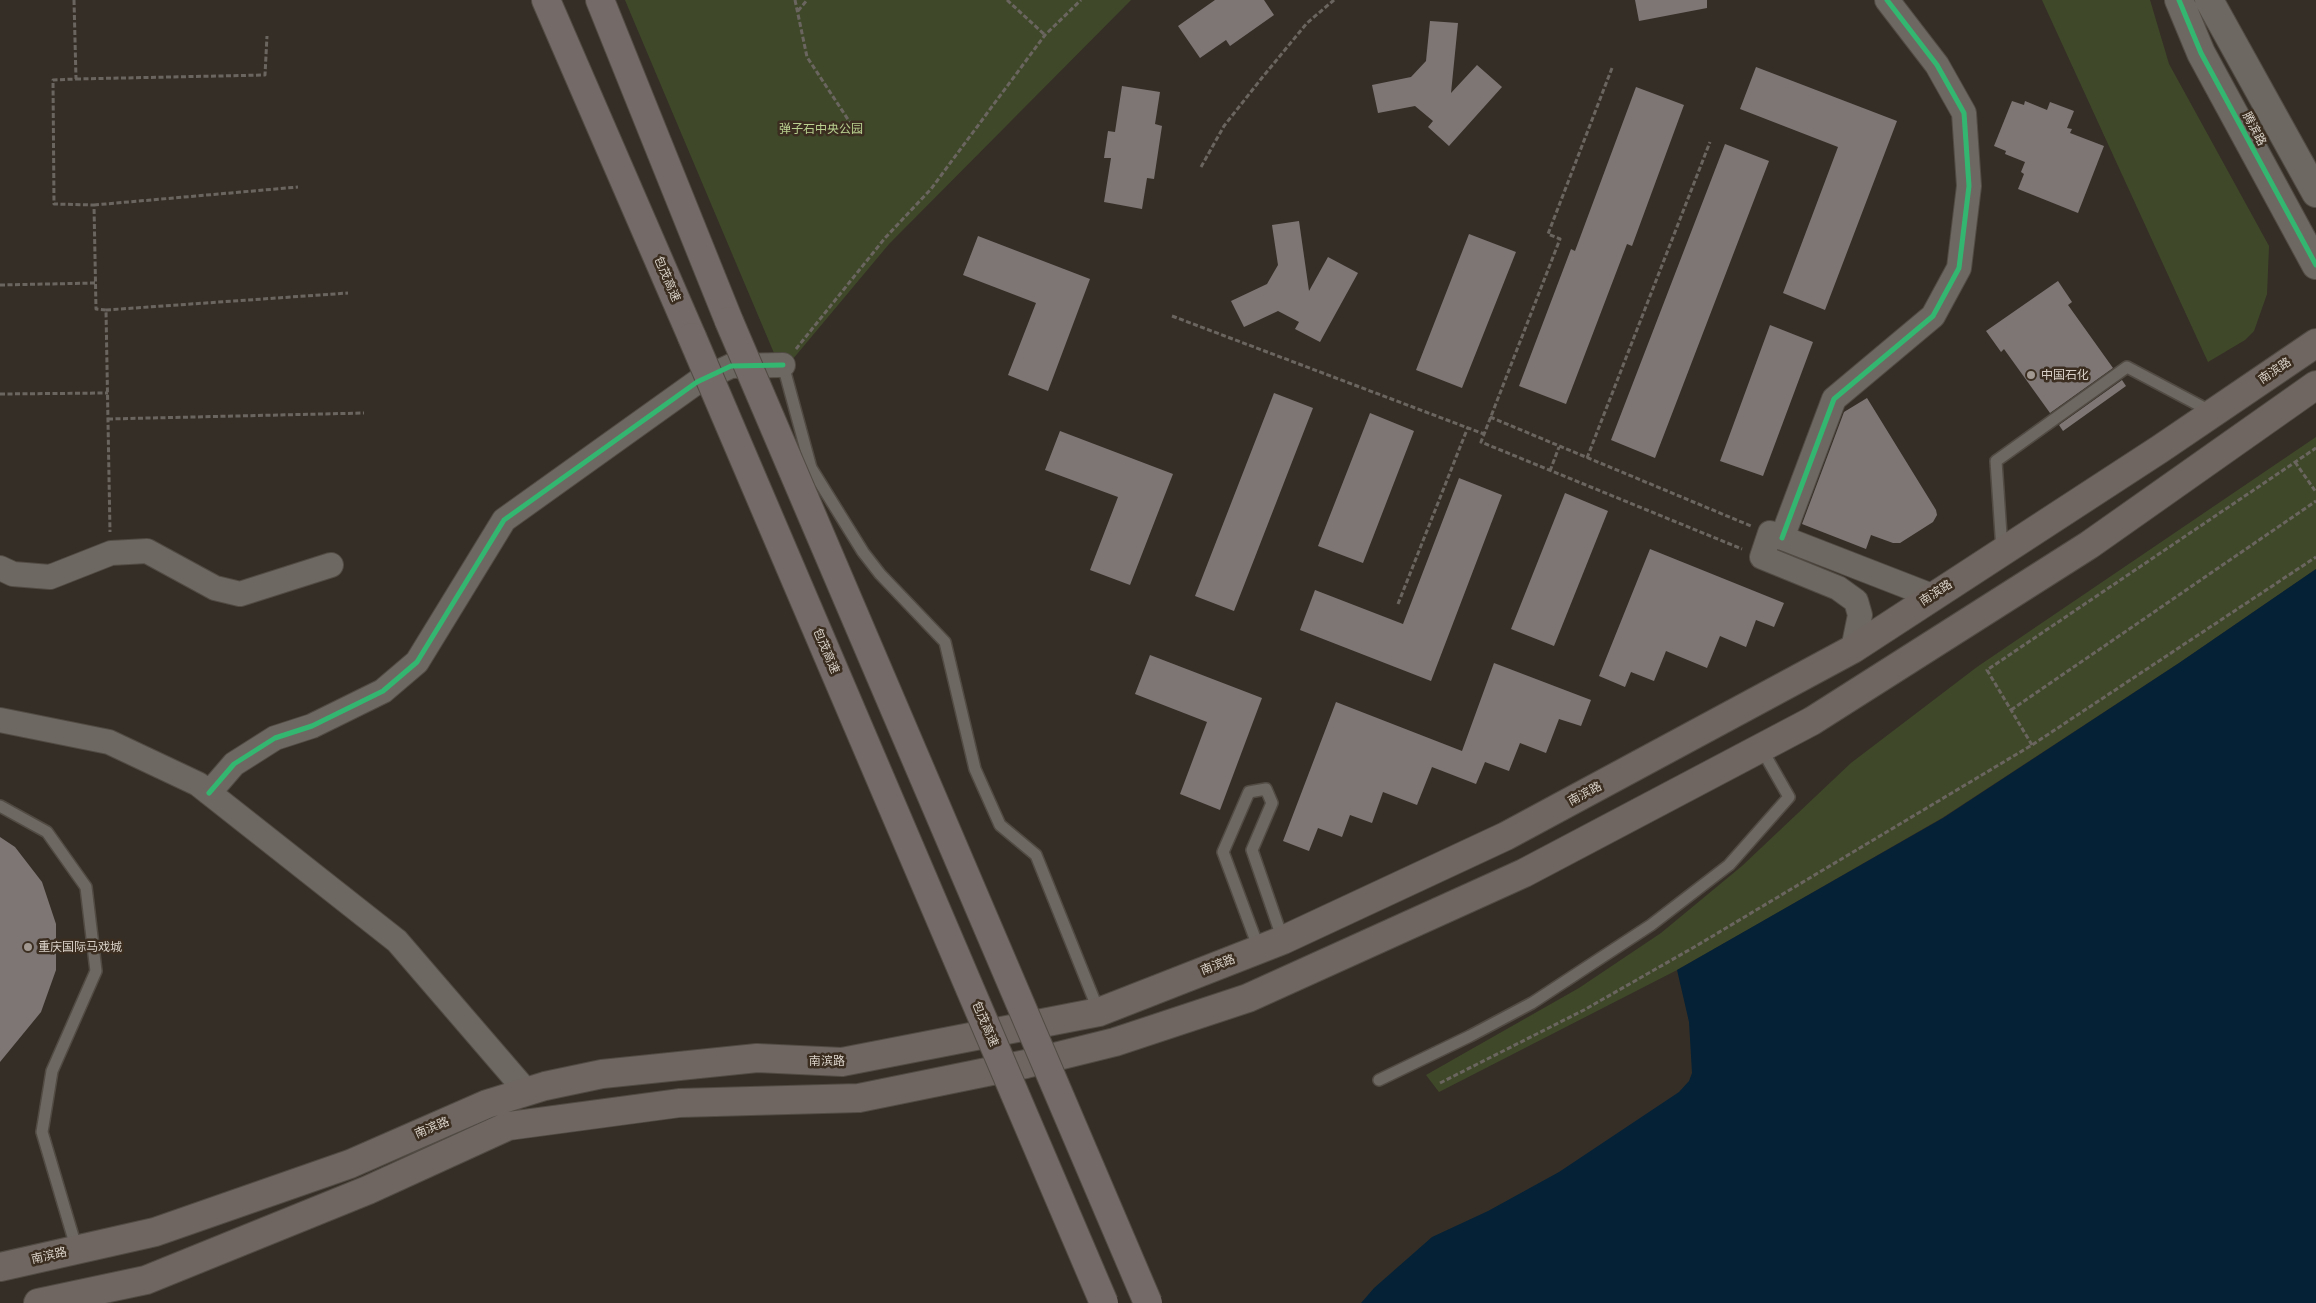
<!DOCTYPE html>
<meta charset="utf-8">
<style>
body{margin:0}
canvas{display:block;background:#352e26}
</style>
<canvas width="2316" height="1303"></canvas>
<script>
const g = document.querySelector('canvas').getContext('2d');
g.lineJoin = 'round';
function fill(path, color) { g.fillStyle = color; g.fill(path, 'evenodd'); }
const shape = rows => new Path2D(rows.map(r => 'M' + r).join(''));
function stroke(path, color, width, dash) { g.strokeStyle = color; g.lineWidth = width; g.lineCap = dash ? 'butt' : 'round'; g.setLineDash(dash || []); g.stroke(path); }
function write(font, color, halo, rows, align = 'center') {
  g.font = font + ' Montserrat,"Noto Sans SC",sans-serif'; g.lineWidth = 5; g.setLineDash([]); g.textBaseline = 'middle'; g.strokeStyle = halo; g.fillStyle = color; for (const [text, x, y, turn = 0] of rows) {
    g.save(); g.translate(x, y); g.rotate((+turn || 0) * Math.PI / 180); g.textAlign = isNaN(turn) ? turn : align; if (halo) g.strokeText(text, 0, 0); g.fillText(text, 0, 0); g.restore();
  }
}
fill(shape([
 [625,0,1131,0,889,244,782,372],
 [2042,0,2150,0,2169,64,2269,246,2267,294,2254,331,2245,340,2208,362],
 [2316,437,2316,569,2179,663,1942,818,1749,929,1677,970,1439,1092,1426,1075,1579,988,1661,933,1742,866,1851,763,1977,667]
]), '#3f4929');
fill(shape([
 [2316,569,2316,1303,1361,1303,1374,1288,1432,1237,1488,1211,1559,1172,1679,1092,1689,1081,1692,1073,1689,1022,1677,970,1943,818,2179,663]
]), '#052135');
fill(shape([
 [1215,0,1264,0,1274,15,1230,46,1226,40,1200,58,1178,26],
 [1635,0,1707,0,1707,8,1639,21],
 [1430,21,1458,23,1451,93,1477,65,1502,87,1449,146,1428,127,1433,121,1415,106,1378,113,1372,85,1411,77,1426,61],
 [1756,67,1897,121,1825,310,1783,293,1838,147,1740,109],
 [1122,86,1160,92,1155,124,1162,126,1154,179,1147,178,1142,209,1104,202,1111,158,1104,158,1108,131,1115,132],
 [1636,87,1684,105,1632,246,1627,244,1566,404,1519,386,1571,249,1575,251],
 [2012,101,2024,105,2025,101,2047,110,2050,102,2074,111,2067,128,2072,129,2070,133,2104,146,2078,213,2018,189,2024,174,2021,172,2025,162,2005,154,2006,151,1994,146],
 [1725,144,1769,161,1655,458,1611,440],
 [1299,221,1309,291,1328,257,1358,273,1320,342,1295,329,1299,322,1278,311,1244,327,1231,301,1267,284,1278,265,1272,225],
 [1469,234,1516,252,1462,388,1416,370],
 [978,236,1090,279,1048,391,1008,375,1036,303,963,275],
 [2058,281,2072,302,2068,305,2113,368,2050,413,2004,349,2001,352,1986,331],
 [1770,325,1813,342,1763,476,1720,461],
 [2122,380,2126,386,2063,431,2059,425],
 [1274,393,1313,408,1234,611,1195,596],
 [1867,398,1936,510,1937,515,1933,522,1900,543,1893,543,1871,535,1866,549,1802,524,1844,412],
 [1370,413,1414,431,1363,563,1318,546],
 [1060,431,1173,474,1130,585,1090,570,1118,497,1045,470],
 [1459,478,1502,495,1431,681,1300,630,1315,590,1403,624],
 [1565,493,1608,511,1554,646,1511,629],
 [1650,549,1784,603,1774,627,1756,620,1746,647,1720,636,1707,668,1666,651,1654,681,1631,672,1625,687,1599,676],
 [1150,655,1262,698,1220,810,1180,794,1207,722,1135,694],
 [1494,663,1591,700,1581,726,1559,719,1546,753,1520,743,1509,771,1485,762,1476,784,1432,767,1417,805,1383,792,1372,823,1350,815,1342,837,1318,828,1309,851,1283,841,1336,702,1462,751],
 [0,837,15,847,42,882,56,924,56,970,41,1012,0,1062]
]), '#7d7675');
const lane = shape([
 [783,365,811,468,863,552,880,574,945,642,975,769,1000,825,1036,855,1099,1012],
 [2002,550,1996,461,2127,367,2212,412],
 [0,806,47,832,86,887,96,971,52,1071,42,1132,77,1250],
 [1259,949,1223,852,1249,792,1266,789,1272,803,1252,850,1283,940],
 [1379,1080,1470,1036,1532,1003,1651,925,1729,865,1789,797,1761,748]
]);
const street = shape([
 [1782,538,1834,399,1933,316,1959,268,1969,186,1964,113,1937,65,1887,0],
 [0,568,13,574,50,577,111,553,147,551,215,588,240,594,331,565],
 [1853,649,1860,615,1856,601,1838,588,1762,557,1770,533,1932,596],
 [0,720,109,742,198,784,397,941,527,1092],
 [209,793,234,764,275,738,312,726,383,691,417,662,504,520,697,382,731,366,783,365]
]);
const secondary = shape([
 [2179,0,2201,53,2316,265],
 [2209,0,2316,193]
]);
const primary = shape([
 [0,1267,155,1232,350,1164,487,1104,545,1086,602,1074,757,1058,842,1062,1099,1012,1283,940,1506,836,1853,649,2160,449,2316,343],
 [38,1303,146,1280,368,1190,508,1126,679,1103,859,1098,1026,1064,1115,1042,1248,998,1524,873,1812,721,2089,545,2316,385]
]);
const highway = shape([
 [546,0,692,337],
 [600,0,729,321]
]);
stroke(lane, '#514b44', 14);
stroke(street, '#514b44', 26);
stroke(secondary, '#514b44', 30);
stroke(primary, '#514b44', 30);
stroke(highway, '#514b44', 30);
stroke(shape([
 [74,0,76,79,53,80,54,204,94,205,96,309,106,310,110,532],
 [795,0,807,57,851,124],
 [1007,0,1045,35],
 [798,11,807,0],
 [1612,68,1548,234,1560,239,1481,442,1742,549],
 [76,79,265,75,267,36],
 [1201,167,1224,126,1261,79,1307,23,1334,0],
 [94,205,298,187],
 [0,285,95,283],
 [106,310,348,293],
 [1172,316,1484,434],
 [796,349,885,238,931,189,1045,35,1081,0],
 [0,394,108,393],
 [1490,417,1751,526],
 [108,419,364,413],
 [1587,458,1710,142],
 [2295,462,2316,492],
 [1550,471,1559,447],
 [1398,604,1468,427],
 [2011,710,2316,501],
 [2032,745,1987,670,2316,448],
 [1440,1083,1584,1010,1696,946,2032,745,2316,557]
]), '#6b6560', 3, [5, 2.5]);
stroke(lane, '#6d6862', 11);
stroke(street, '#6d6862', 24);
stroke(secondary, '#6d6862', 28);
stroke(primary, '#6f6662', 28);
stroke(highway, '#746a67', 28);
const highwayBridge = shape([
 [729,321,1148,1303],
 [692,337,1104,1303]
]);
stroke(highwayBridge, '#514b44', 30, []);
stroke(highwayBridge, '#746a67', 28);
stroke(shape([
 [2179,0,2201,53,2316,265],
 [1782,538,1834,399,1933,316,1959,268,1969,186,1964,113,1937,65,1887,0],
 [209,793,234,764,275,738,312,726,383,691,417,662,504,520,697,382,731,366,783,365]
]), '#33b770', 5);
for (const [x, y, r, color] of [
 [2031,375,5,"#a19991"],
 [28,947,5,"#a19991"]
]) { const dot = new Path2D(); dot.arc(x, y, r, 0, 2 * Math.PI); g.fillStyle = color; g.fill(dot); stroke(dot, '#3b2e20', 2); }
write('12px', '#b8cf8f', '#3b2e20', [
 ["弹子石中央公园",821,129]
]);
write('12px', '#dbd3ca', '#3b2e20', [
 ["腾滨路",2254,129,62],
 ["包茂高速",667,279,67],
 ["南滨路",2275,371,-34],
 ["南滨路",1936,593,-33],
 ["包茂高速",826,651,67],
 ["南滨路",1585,794,-28],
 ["南滨路",1218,965,-21],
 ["包茂高速",985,1024,67],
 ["南滨路",827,1061],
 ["南滨路",432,1128,-23],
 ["南滨路",49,1256,-13]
]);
write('12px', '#dbd3ca', '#3b2e20', [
 ["中国石化",2041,375],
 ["重庆国际马戏城",38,947]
], 'left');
</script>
